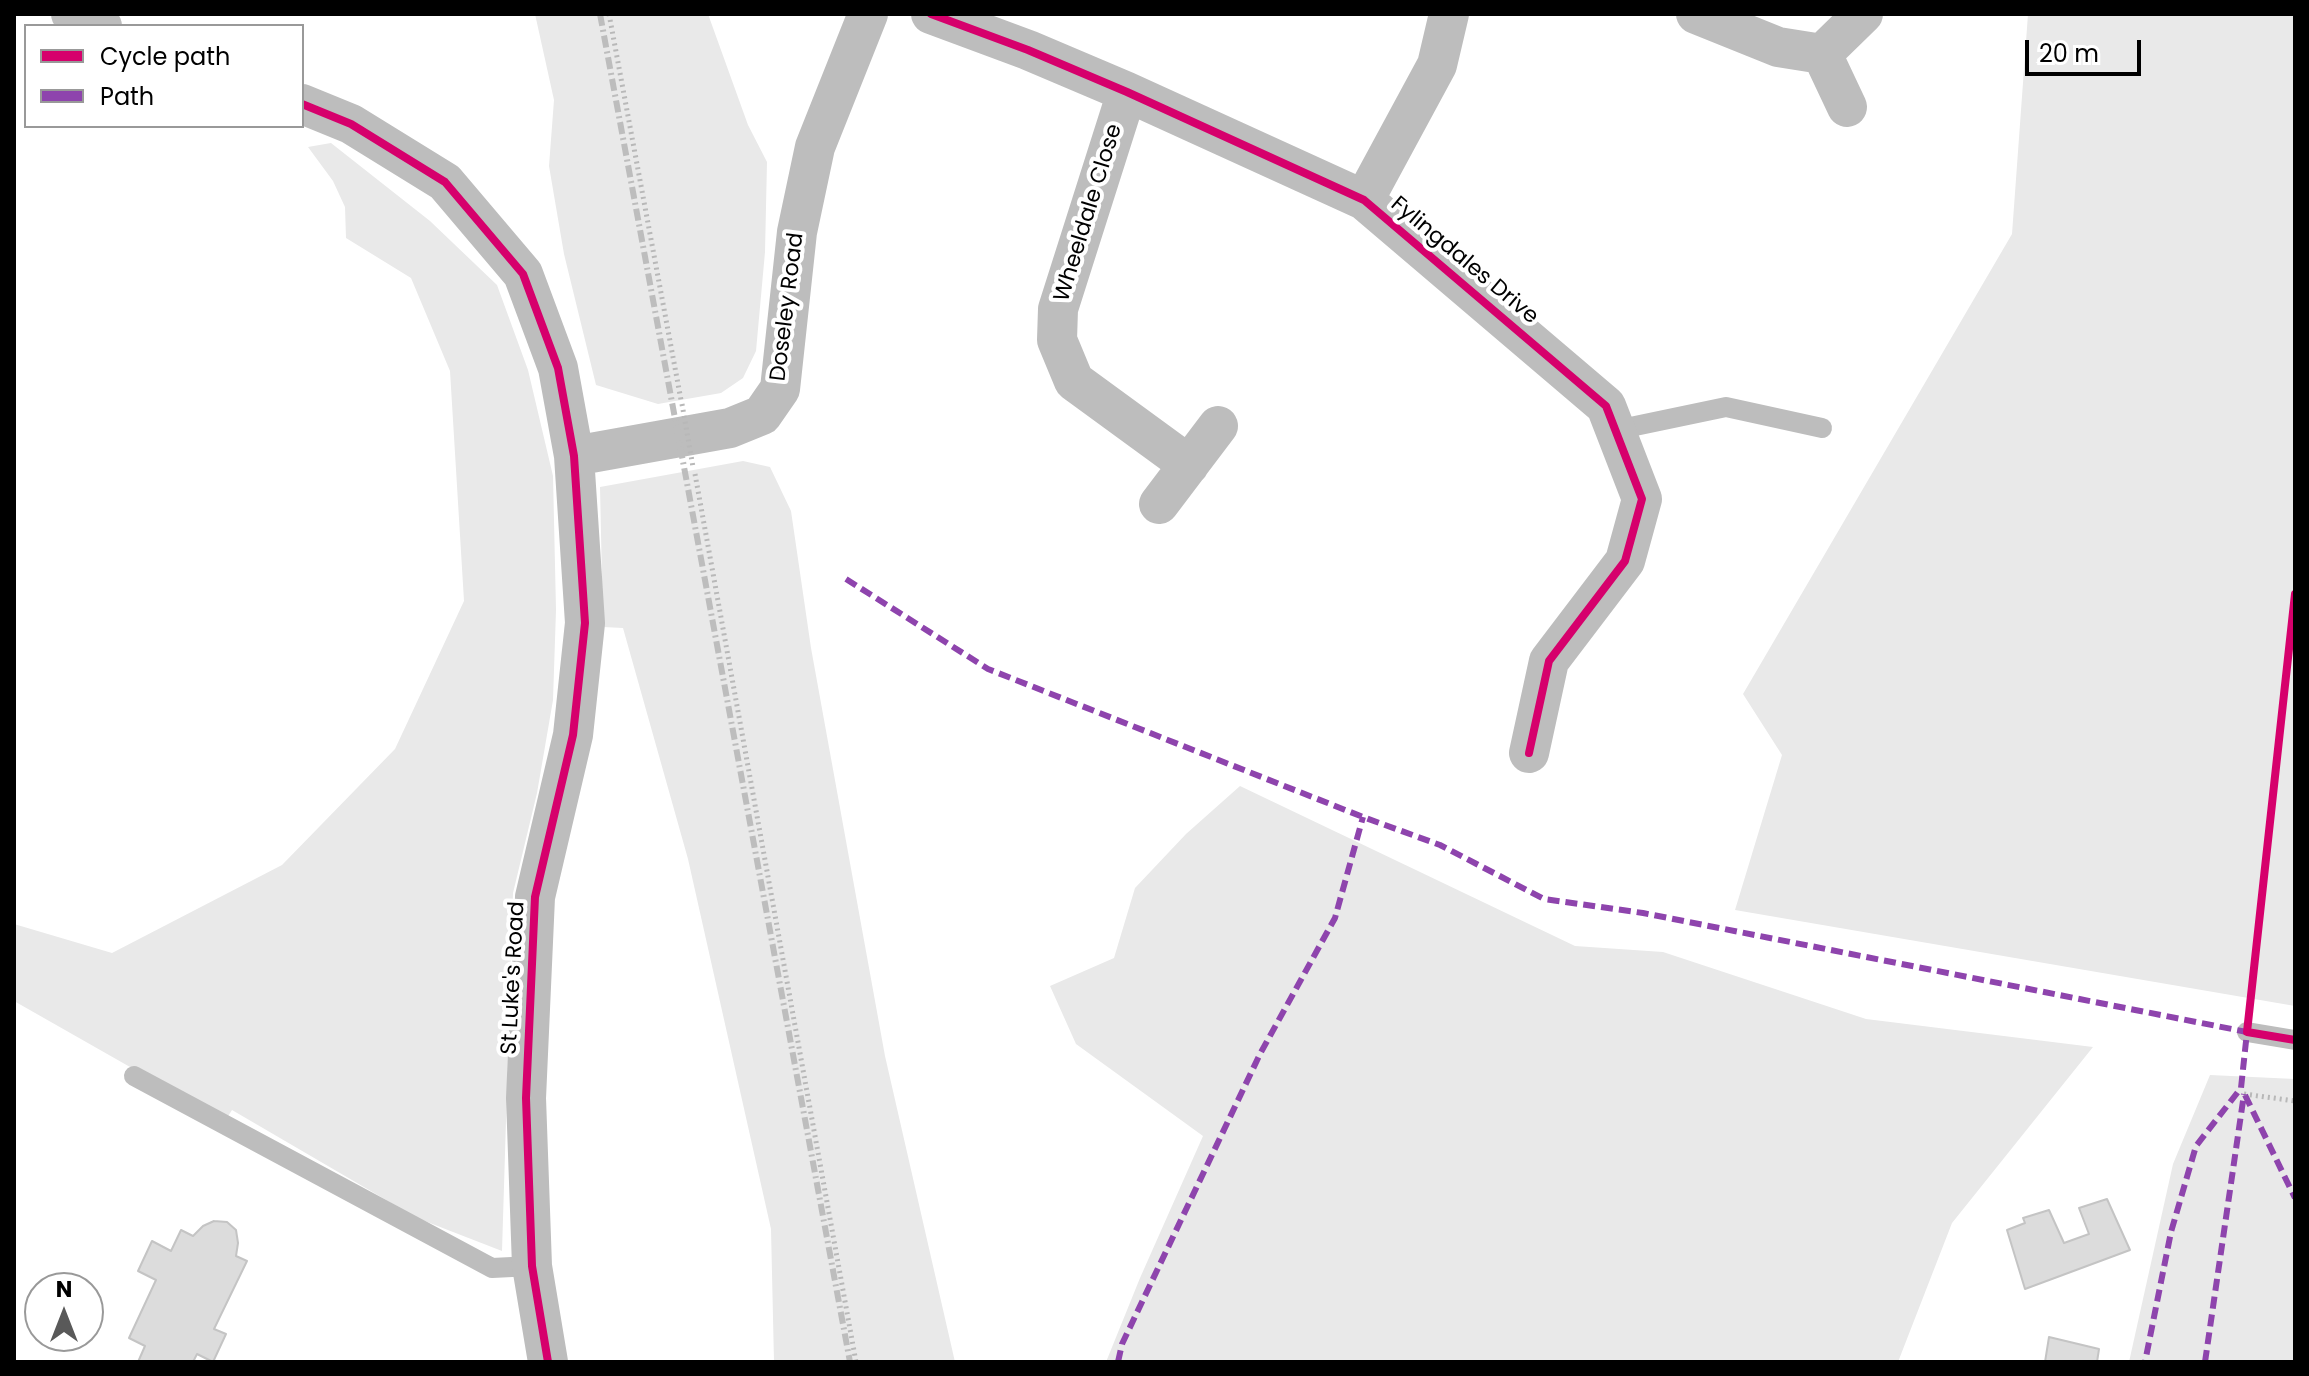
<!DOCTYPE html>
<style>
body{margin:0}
#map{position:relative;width:2309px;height:1376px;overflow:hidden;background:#fff;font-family:Poppins,sans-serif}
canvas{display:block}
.frame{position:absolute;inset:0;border:16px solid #000;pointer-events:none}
.legend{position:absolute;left:24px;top:24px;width:280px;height:104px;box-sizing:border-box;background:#fff;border:2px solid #999;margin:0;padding:10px 14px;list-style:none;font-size:24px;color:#000}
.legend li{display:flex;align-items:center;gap:16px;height:40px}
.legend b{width:40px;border:2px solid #999}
.north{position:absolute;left:24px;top:1272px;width:80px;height:80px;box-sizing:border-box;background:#fff;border:2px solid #999;border-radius:50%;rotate:0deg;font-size:22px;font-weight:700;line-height:32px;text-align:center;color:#000}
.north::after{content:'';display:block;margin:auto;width:28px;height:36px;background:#595959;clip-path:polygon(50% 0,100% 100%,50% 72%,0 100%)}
.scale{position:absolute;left:2025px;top:40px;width:116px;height:36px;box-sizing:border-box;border:4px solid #000;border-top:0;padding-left:10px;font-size:24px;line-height:28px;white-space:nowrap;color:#000;-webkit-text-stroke:6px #fff;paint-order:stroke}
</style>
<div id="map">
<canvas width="2309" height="1376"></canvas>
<div class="frame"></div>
<ul class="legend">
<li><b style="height:10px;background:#d6006c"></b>Cycle path</li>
<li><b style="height:10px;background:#8e44ad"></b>Path</li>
</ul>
<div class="north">N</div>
<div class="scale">20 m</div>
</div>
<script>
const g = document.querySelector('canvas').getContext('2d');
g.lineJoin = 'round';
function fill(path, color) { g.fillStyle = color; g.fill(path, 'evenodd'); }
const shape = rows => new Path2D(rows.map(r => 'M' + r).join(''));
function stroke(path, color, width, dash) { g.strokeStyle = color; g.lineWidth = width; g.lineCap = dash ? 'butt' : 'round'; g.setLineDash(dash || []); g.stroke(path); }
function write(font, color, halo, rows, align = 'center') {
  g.font = font + ' Poppins,sans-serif'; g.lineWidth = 8; g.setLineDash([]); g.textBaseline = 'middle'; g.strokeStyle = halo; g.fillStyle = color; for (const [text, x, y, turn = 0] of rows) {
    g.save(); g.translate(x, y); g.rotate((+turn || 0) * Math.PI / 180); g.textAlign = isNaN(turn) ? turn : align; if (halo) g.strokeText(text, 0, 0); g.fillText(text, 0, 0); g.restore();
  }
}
fill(shape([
 [535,14,708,14,748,125,767,162,765,252,756,351,743,378,721,393,658,404,596,385,564,254,549,166,554,100],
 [2028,14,2295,14,2295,1006,1735,910,1782,755,1743,694,2012,234],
 [331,143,430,221,497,285,528,370,553,476,556,610,553,700,537,793,513,893,502,1251,417,1218,232,1110,225,1121,14,1001,14,924,112,953,282,865,395,749,464,601,450,371,411,278,346,238,345,207,333,181,308,147],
 [743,461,770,467,791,511,811,648,885,1056,955,1362,774,1362,771,1229,688,859,623,628,603,627,600,487],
 [1240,786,1575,946,1663,952,1866,1019,2093,1047,1952,1223,1898,1362,1106,1362,1140,1278,1203,1136,1076,1044,1050,986,1114,958,1135,888,1186,834],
 [2210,1075,2295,1079,2295,1362,2129,1362,2173,1164]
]), '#e9e9e9');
const building = shape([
 [2107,1199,2130,1250,2025,1289,2007,1230,2025,1223,2023,1218,2049,1210,2064,1243,2089,1234,2079,1208,2107,1199],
 [214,1221,227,1222,236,1230,238,1243,236,1256,247,1261,214,1329,226,1334,213,1362,197,1354,193,1362,138,1362,145,1346,129,1338,156,1280,138,1271,152,1241,171,1251,181,1230,193,1236,203,1226,214,1221],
 [2049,1337,2099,1349,2097,1362,2045,1362,2049,1337]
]);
fill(building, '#dcdcdc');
stroke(building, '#c4c4c4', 2);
stroke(shape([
 [609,14,681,400],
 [695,474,856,1362],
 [2244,1094,2295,1101]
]), '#b8b8b8', 5, [2, 4]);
stroke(shape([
 [1616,430,1726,407,1822,428],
 [2247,1032,2295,1040],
 [134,1076,492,1268,532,1266]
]), '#bdbdbd', 20);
stroke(shape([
 [71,14,102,26],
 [931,14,1028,50,1127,92,1364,200,1606,406,1642,499,1625,561,1549,661,1529,753],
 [1696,14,1778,47,1822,54,1847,107],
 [1822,54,1863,14],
 [1127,92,1058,309,1057,340,1074,381,1189,465],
 [302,104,351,124,445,182,523,274,558,368,574,456,585,623,573,735,535,897,526,1098,532,1266,548,1362],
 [1364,200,1437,65,1449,14],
 [574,456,730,428,762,415,780,389,797,232,815,147,868,14],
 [1159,504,1218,426]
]), '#bdbdbd', 40);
stroke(shape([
 [600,14,850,1362]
]), '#bdbdbd', 6, [12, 4, 2, 4]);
stroke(shape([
 [682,404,693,467]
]), '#b8b8b8', 5, [2, 4]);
stroke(shape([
 [846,579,988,669,1363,817,1440,845,1544,899,1643,913,2247,1032,2241,1088,2196,1146,2171,1232,2145,1362],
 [2245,1095,2295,1198],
 [1118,1362,1122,1344,1260,1054,1335,918,1363,817],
 [2205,1362,2244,1094]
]), '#8e44ad', 6, [12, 6]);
stroke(shape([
 [931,14,1028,50,1127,92,1364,200,1606,406,1642,499,1625,561,1549,661,1529,753],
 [302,104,351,124,445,182,523,274,558,368,574,456,585,623,573,735,535,897,526,1098,532,1266,548,1362],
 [2295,594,2247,1032,2295,1040]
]), '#d6006c', 8);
write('22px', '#000', '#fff', [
 ["Wheeldale Close",1089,213,-73],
 ["Fylingdales Drive",1464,261,40],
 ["Doseley Road",788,307,-83],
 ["St Luke's Road",514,978,-87]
]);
</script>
